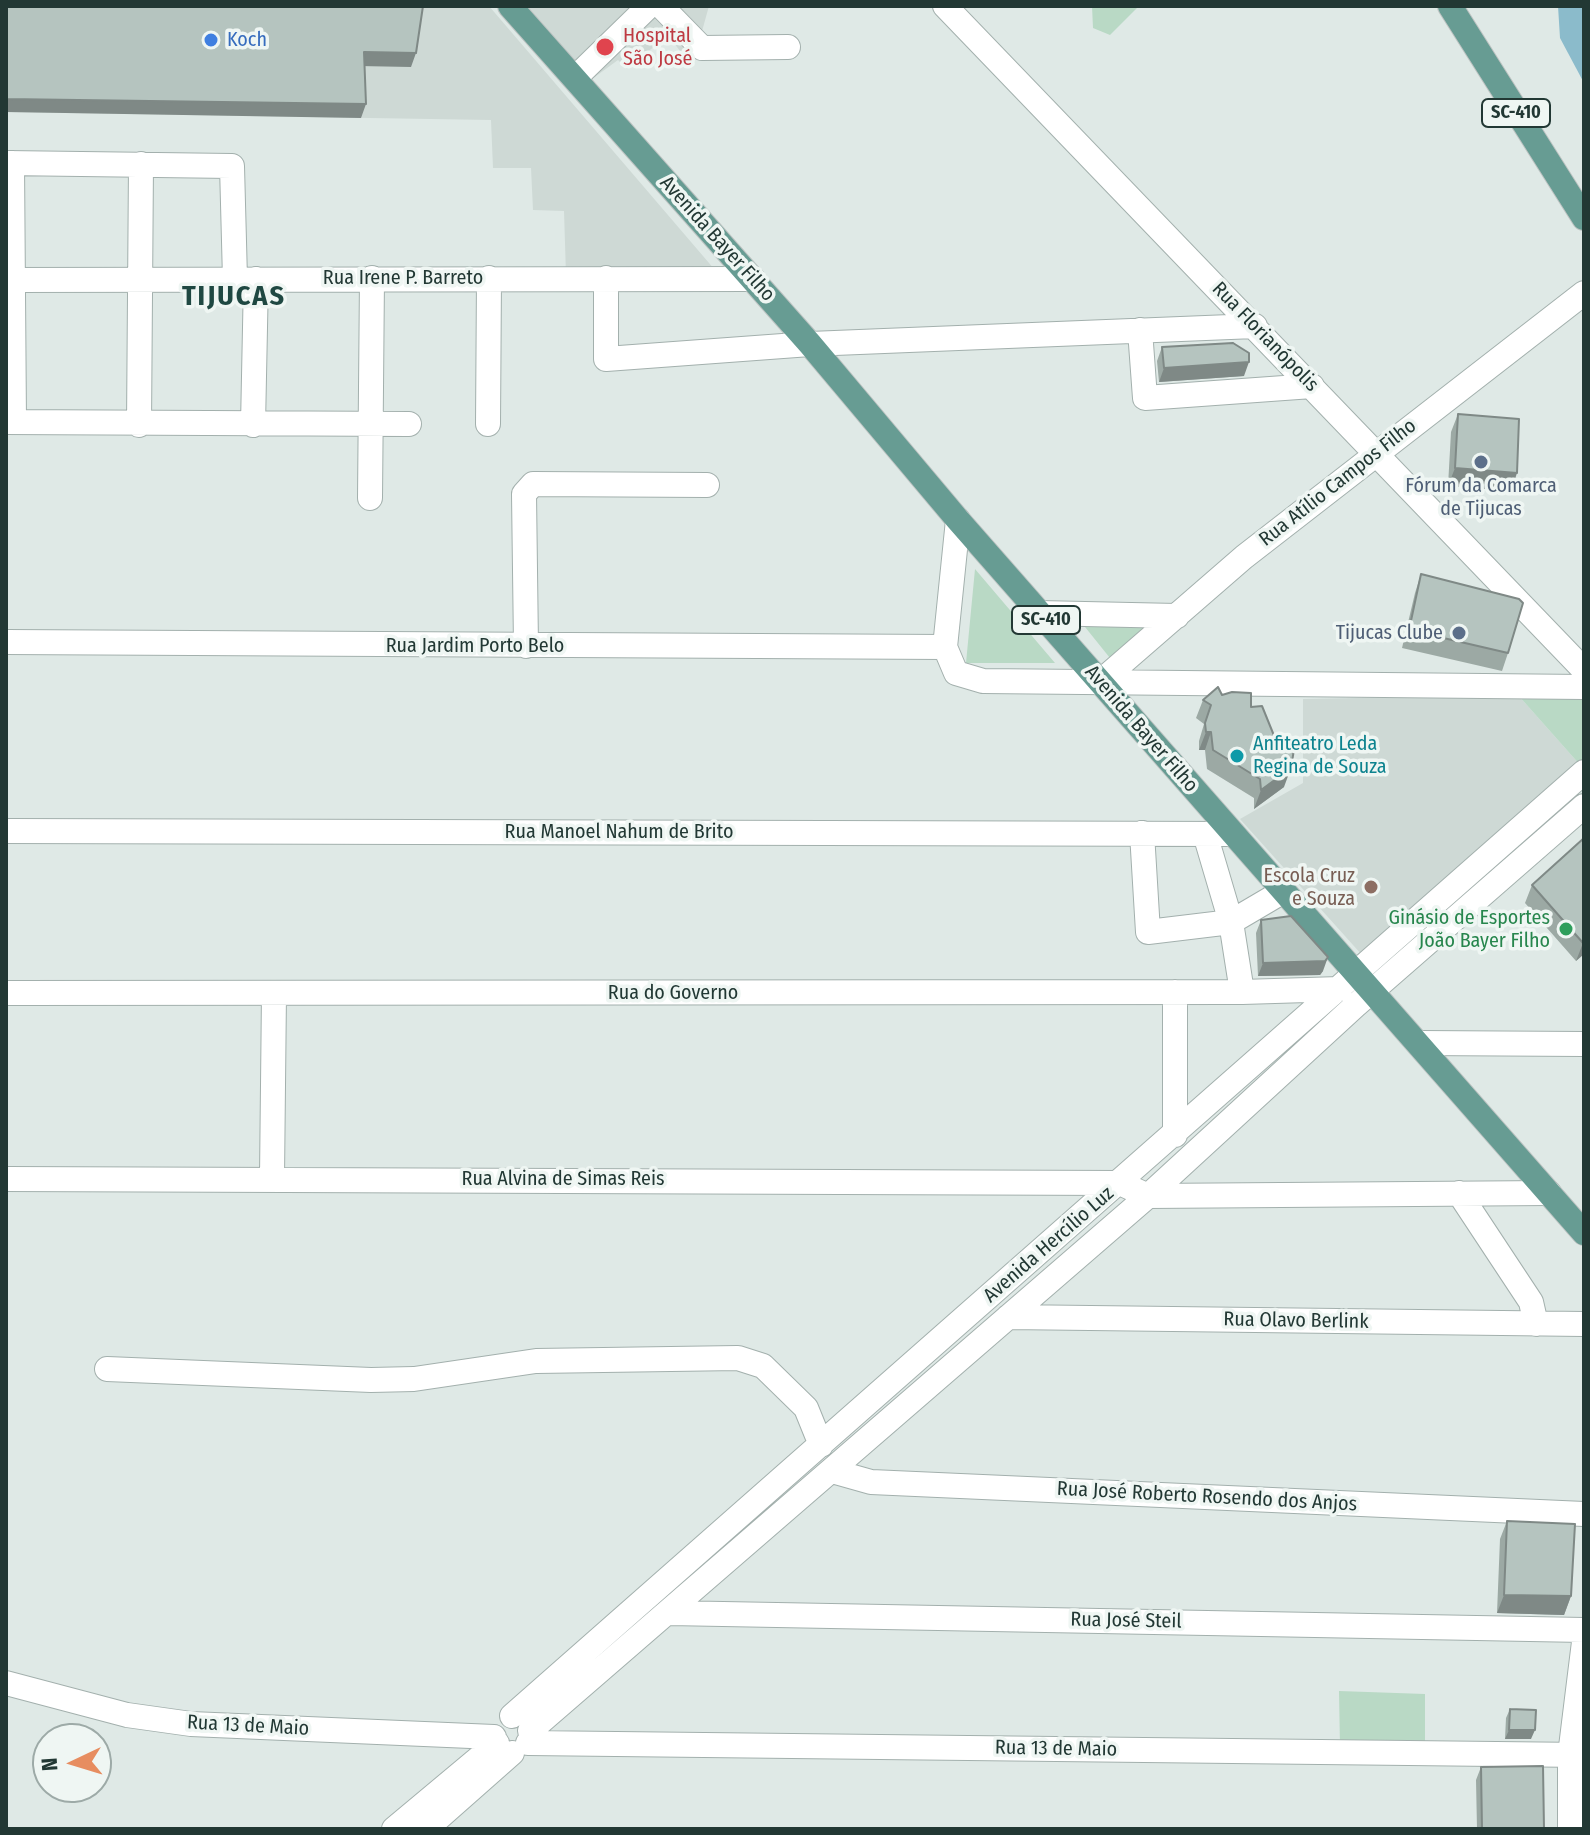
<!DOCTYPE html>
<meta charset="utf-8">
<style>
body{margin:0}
#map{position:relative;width:1590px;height:1835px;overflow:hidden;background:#dfe9e6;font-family:"Fira Sans Condensed",sans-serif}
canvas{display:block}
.frame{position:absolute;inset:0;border:8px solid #223834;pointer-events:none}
.north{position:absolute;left:32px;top:1723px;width:80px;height:80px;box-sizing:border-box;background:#eff6f3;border:2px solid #9daaa7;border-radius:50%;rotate:266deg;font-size:22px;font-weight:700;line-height:32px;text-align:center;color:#223834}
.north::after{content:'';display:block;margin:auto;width:28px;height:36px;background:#e78d60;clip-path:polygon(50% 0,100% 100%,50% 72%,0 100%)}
</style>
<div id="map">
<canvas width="1590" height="1835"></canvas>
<div class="frame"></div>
<div class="north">N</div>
</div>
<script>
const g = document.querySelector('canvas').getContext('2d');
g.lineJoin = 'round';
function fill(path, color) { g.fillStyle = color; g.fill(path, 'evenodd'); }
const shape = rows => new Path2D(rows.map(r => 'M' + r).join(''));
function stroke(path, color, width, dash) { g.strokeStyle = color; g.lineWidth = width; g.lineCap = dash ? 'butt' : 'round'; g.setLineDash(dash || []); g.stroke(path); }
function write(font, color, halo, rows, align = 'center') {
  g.font = font + ' "Fira Sans Condensed",sans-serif'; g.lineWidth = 7; g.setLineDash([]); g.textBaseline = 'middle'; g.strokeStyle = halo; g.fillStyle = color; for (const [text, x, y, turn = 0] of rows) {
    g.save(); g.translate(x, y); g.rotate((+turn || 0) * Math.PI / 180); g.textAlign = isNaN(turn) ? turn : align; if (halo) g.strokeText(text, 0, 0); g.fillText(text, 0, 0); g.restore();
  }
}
fill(shape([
 [6,6,489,6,715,270,566,275,564,211,533,210,531,168,493,168,491,120,6,112],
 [521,6,709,6,692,67,668,35,627,69,618,60,588,82],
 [1518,695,1581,766,1362,955,1240,819,1303,783,1303,699]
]), '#ced9d5');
fill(shape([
 [1092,6,1139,6,1110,35,1093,28],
 [975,569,1055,663,966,663],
 [1081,622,1151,626,1114,663],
 [1584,694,1584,764,1581,766,1518,695],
 [1339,1691,1425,1694,1425,1748,1340,1747]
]), '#b9d9c5');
fill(shape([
 [1558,6,1584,6,1584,83,1560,38]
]), '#8bbbcb');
const minor = shape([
 [661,6,702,48,788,47],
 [945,6,1584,670],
 [575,78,649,6],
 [6,163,232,166,235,279],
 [12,163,14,422],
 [606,278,606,359,810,344,1255,326],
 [6,280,753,279],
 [1140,330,1145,398,1312,386],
 [6,422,409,424],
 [488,424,489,278],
 [139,425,141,164],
 [253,425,256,279],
 [370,498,372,278],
 [958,520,945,647,956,673,983,681,1584,687],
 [1039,613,1177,616],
 [6,642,945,647],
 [526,646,524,494,533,484,707,485],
 [1100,682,1244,557,1584,293],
 [6,831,1233,834],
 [1142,833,1148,932,1231,922,1205,834],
 [1175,992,1175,1135],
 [1242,992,1231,922,1282,892],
 [6,993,1242,992,1340,989],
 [1420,1043,1584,1044],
 [272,1177,274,993],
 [6,1179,1120,1183,1148,1196,1549,1193],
 [1459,1193,1531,1302,1536,1324],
 [1008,1317,1584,1324],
 [107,1369,371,1380,414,1379,536,1361,738,1358,763,1366,806,1408,821,1445],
 [832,1471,871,1482,1584,1514],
 [669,1613,1584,1630],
 [6,1683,127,1715,191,1724,494,1737],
 [512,1716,1584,772],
 [530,1731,1148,1196,1356,1005,1584,806],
 [528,1743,1584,1755],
 [394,1829,497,1743],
 [426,1829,512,1753],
 [1570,1829,1570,1755,1584,1642]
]);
const major = shape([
 [510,6,810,344,958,520,1584,1233],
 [1450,6,1584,218]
]);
stroke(minor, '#a3b0ad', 26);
stroke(major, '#bdc3c2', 26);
stroke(minor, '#fff', 24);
stroke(major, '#679c93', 24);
fill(shape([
 [1162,347,1244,376,1159,382,1157,361],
 [1458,414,1511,491,1448,486,1451,432],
 [1421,574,1508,653,1502,671,1402,648,1415,593],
 [1222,695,1251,707,1284,787,1254,809,1254,798,1207,769,1205,750,1199,750,1199,741,1204,724,1196,718,1203,700],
 [1584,838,1584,954,1576,961,1525,903,1532,885],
 [1261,920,1323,971,1320,975,1258,976,1256,933],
 [1507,1521,1571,1596,1564,1615,1497,1613,1500,1539],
 [1510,1709,1531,1739,1505,1739,1506,1718],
 [1481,1767,1544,1829,1477,1829,1476,1780]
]), '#9ca9a4');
fill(shape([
 [364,52,416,53,411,67,359,66],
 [6,99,366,104,361,118,6,112],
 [1249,362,1244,376,1159,382,1164,368],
 [1455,468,1517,473,1511,491,1448,486],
 [1206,732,1211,732,1205,750,1199,750],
 [1291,768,1284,787,1254,809,1261,790],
 [1584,942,1584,954,1576,961,1583,943],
 [1328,957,1323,971,1320,975,1258,976,1263,963],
 [1504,1595,1571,1596,1564,1615,1497,1613],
 [1509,1730,1535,1730,1531,1739,1505,1739]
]), '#7f8986');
const building = shape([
 [6,6,423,6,416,53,364,52,366,104,6,99,6,6],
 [1233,343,1249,353,1249,362,1164,368,1162,347,1233,343],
 [1458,414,1519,419,1517,473,1455,468,1458,414],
 [1421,574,1519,599,1523,603,1508,653,1409,630,1421,574],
 [1218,687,1222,695,1232,692,1251,693,1251,707,1262,706,1277,743,1295,743,1291,768,1261,790,1260,779,1213,750,1211,732,1206,732,1205,723,1211,705,1203,700,1218,687],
 [1584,838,1584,942,1583,943,1532,885,1584,838],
 [1291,916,1328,957,1325,961,1263,963,1261,920,1291,916],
 [1507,1521,1575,1524,1571,1596,1504,1595,1507,1521],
 [1510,1709,1536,1710,1535,1730,1509,1730,1510,1709],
 [1543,1766,1544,1829,1482,1829,1481,1767,1543,1766]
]);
fill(building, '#b5c4bf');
stroke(building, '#7f8986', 2);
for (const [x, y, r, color] of [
 [211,40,8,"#3f7fe0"],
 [605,47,10,"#e0444e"],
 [1481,462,8,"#5c6f8a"],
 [1459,633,8,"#5c6f8a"],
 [1237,756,8,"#0f9aa8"],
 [1371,887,8,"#8d6e63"],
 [1566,929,8,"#2e9e5b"]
]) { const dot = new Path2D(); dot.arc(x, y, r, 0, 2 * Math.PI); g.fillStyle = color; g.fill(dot); stroke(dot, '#eff6f3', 3); }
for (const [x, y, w] of [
 [1516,113,68],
 [1046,620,68]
]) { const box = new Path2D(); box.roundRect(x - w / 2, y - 14, w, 28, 6); g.fillStyle = '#eff6f3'; g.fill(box); stroke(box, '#223834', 2); }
write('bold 18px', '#223834', null, [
 ["SC-410",1516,113],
 ["SC-410",1046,620]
]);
write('20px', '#be3a42', '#eff6f3', [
 ["Hospital",623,36],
 ["São José",623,59]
], 'left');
write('20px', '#366cbe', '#eff6f3', [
 ["Koch",227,40]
], 'left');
write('20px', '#223834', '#eff6f3', [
 ["Avenida Bayer Filho",717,239,48],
 ["Rua Irene P. Barreto",403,278],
 ["Rua Florianópolis",1265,337,46],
 ["Rua Atílio Campos Filho",1338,483,-38],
 ["Rua Jardim Porto Belo",475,646],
 ["Avenida Bayer Filho",1141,729,49],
 ["Rua Manoel Nahum de Brito",619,832],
 ["Rua do Governo",673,993],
 ["Rua Alvina de Simas Reis",563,1179],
 ["Avenida Hercílio Luz",1049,1245,-41],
 ["Rua Olavo Berlink",1296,1321,1],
 ["Rua José Roberto Rosendo dos Anjos",1207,1497,3],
 ["Rua José Steil",1126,1621,1],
 ["Rua 13 de Maio",248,1726,3],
 ["Rua 13 de Maio",1056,1749,1]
]);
write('20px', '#4e5e75', '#eff6f3', [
 ["Fórum da Comarca",1481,486],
 ["de Tijucas",1481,509],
 ["Tijucas Clube",1443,633,"right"]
]);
write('20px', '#0d838f', '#eff6f3', [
 ["Anfiteatro Leda",1253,744],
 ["Regina de Souza",1253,767]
], 'left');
write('20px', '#785e54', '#eff6f3', [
 ["Escola Cruz",1355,876],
 ["e Souza",1355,899]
], 'right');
write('20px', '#27864d', '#eff6f3', [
 ["Ginásio de Esportes",1550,918],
 ["João Bayer Filho",1550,941]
], 'right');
g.letterSpacing = '2px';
write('bold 28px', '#1f4842', '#eff6f3', [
 ["TIJUCAS",234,297]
]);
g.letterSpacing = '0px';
</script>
